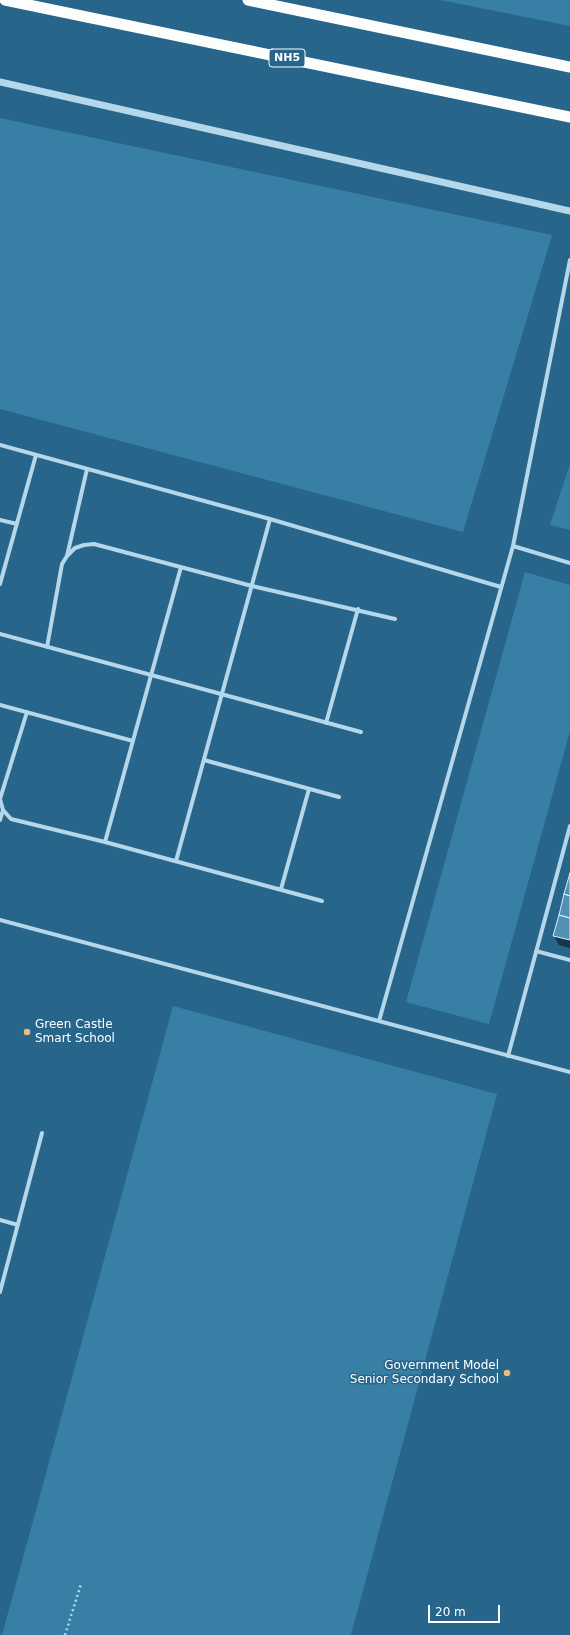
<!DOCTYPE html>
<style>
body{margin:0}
#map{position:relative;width:570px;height:1635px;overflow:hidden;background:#27658b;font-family:"DejaVu Sans",sans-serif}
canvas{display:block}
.scale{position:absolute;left:428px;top:1605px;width:72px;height:18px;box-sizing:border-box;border:2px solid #fff;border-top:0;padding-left:5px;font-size:12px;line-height:14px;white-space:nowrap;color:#fff;-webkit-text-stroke:3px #27658b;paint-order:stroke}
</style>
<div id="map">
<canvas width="570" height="1635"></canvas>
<div class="scale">20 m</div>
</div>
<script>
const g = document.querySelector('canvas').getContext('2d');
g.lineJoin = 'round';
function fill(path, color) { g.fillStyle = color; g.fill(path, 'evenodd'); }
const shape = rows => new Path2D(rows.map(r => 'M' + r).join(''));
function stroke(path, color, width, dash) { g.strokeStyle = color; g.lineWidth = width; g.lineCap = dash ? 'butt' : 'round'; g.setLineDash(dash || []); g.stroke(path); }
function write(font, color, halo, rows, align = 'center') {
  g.font = font + ' "DejaVu Sans",sans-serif'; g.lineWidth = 3; g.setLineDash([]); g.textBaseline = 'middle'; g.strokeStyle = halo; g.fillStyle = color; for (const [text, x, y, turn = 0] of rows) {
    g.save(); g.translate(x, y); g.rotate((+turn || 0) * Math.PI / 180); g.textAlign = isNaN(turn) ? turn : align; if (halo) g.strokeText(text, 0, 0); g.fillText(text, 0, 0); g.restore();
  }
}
fill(shape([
 [440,0,570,0,570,26],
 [0,118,552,235,463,532,0,409],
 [570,464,570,530,550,525],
 [525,572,570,585,570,731,489,1024,406,1002],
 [173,1006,497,1094,351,1635,2,1635]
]), '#387fa6');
fill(shape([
 [570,877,570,948,559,945,554,936]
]), '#0007');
const building = shape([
 [570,873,570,896,564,894,570,873],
 [564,894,570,896,570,918,559,915,564,894],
 [559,915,570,918,570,940,553,936,559,915]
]);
fill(building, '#5391b4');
stroke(building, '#d9edf8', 1);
stroke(shape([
 [65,1635,81,1584]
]), '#b5d7ea', 2.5, [2, 3]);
stroke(shape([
 [0,445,270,519,501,587],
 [0,520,17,524],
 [513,546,570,563],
 [67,556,87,469],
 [0,584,36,455],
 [0,634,361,732],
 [47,647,62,564,67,556,75,548,84,545,94,544,252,586,395,619],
 [0,705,133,741],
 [27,712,0,799,3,810,11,819,105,842,322,901],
 [326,723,358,609],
 [204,760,339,797],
 [0,820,3,810],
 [105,842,181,567],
 [176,861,270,519],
 [281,889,309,789],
 [0,920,570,1072],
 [536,951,570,960],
 [379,1021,513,546,570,260],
 [508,1056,570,826],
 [0,1220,18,1225],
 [0,1292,42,1133]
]), '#b5d7ea', 4);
stroke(shape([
 [0,82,570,211]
]), '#b5d7ea', 7);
stroke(shape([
 [5,0,570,117],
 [248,0,570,67]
]), '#fcfefe', 11);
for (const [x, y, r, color] of [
 [27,1032,4,"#f2b97a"],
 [507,1373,4,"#f2b97a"]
]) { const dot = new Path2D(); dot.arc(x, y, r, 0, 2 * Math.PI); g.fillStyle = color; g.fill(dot); stroke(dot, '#27658b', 1.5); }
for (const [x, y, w] of [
 [287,58,36]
]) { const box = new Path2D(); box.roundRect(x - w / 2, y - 9, w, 18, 3); g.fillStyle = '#27658b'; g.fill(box); stroke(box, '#fff', 1); }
write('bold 11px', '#fff', null, [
 ["NH5",287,58]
]);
write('12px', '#fff', '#27658b', [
 ["Green Castle",35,1025],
 ["Smart School",35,1039],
 ["Government Model",499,1366,"right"],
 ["Senior Secondary School",499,1380,"right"]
], 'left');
</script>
